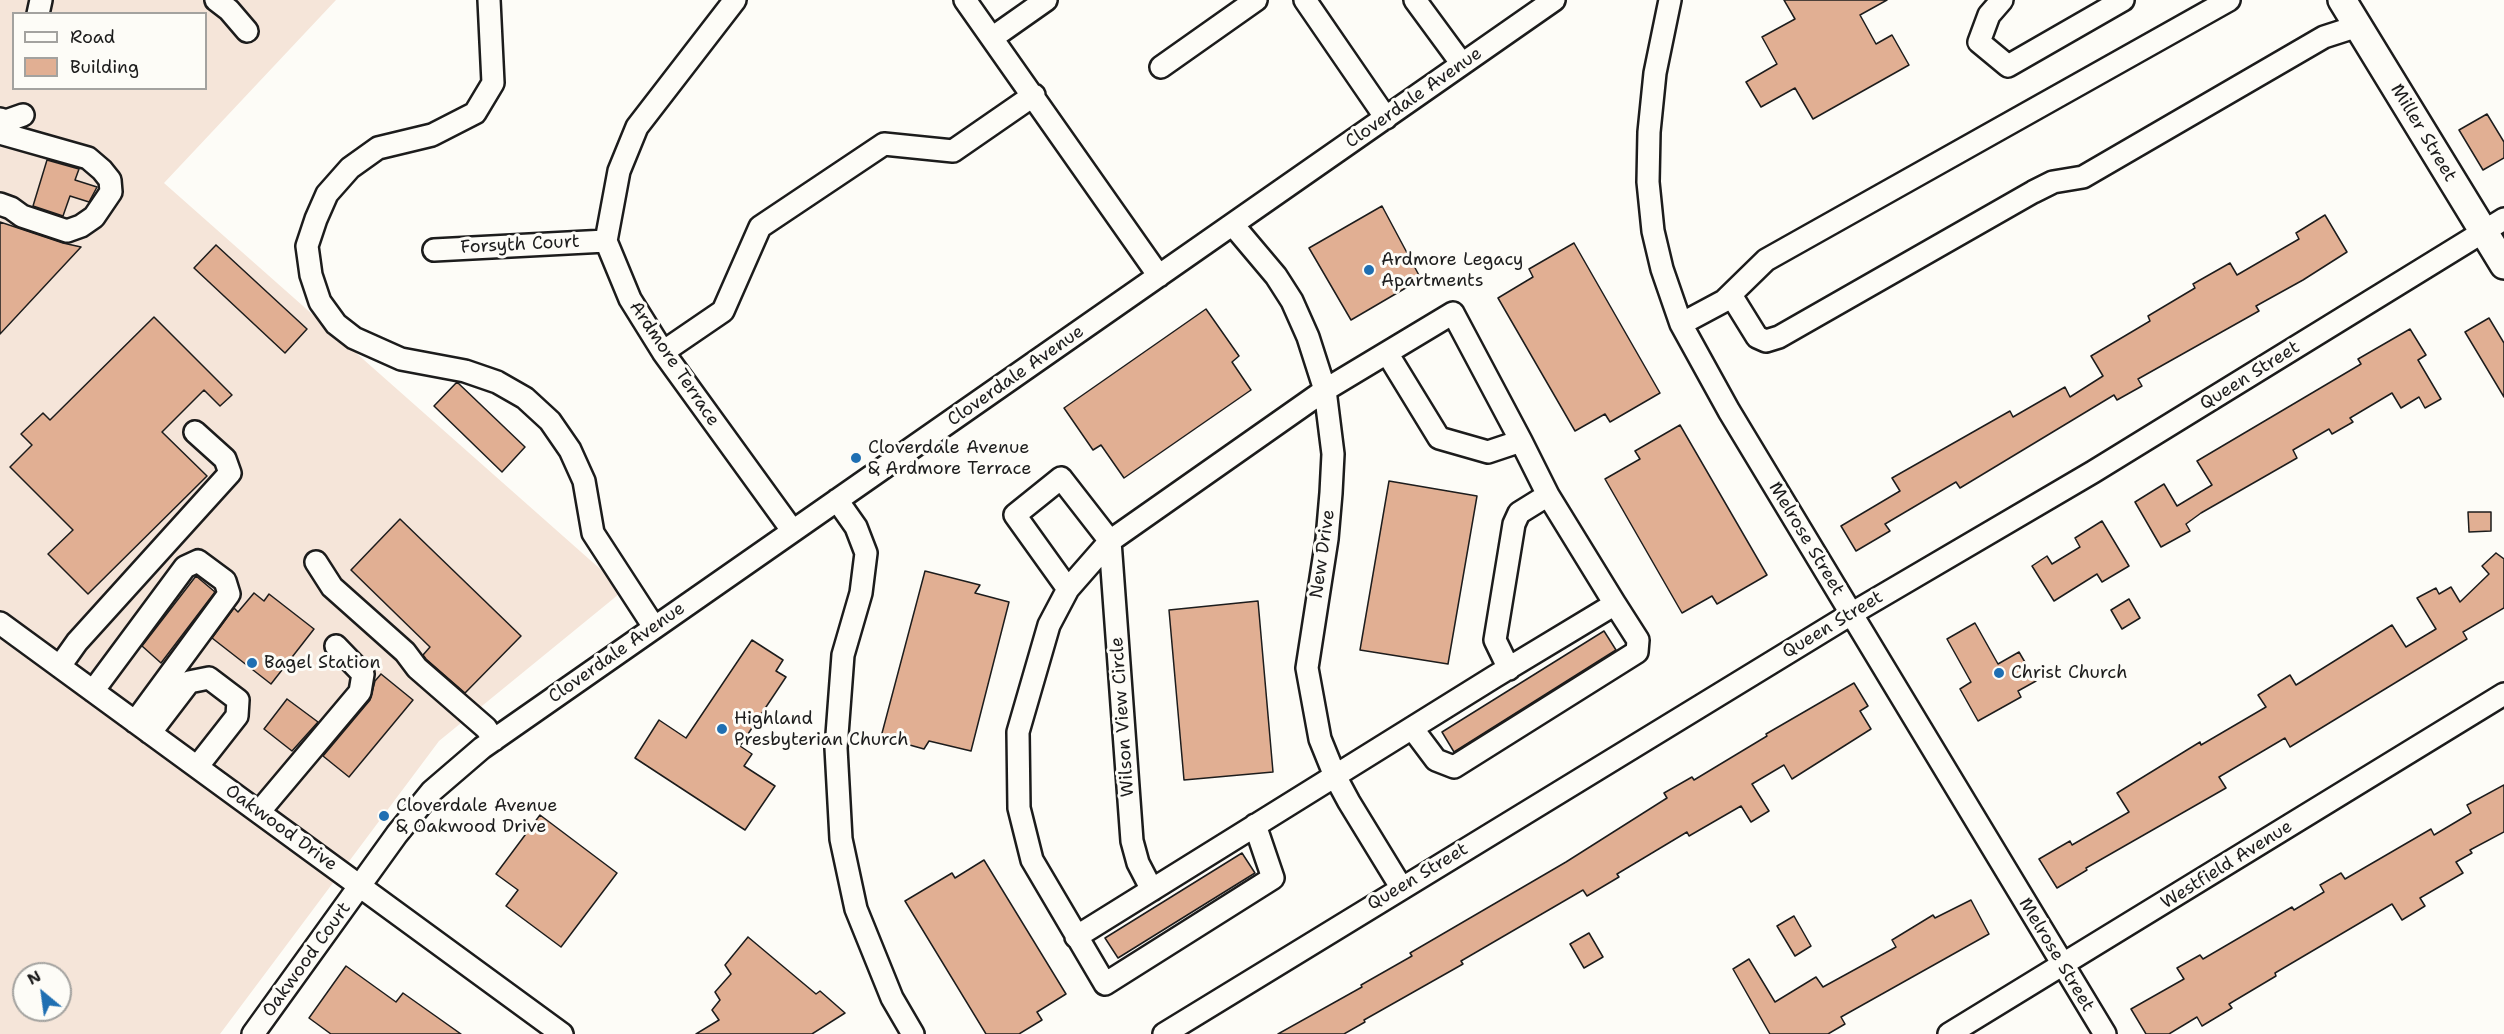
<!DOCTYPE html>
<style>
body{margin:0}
#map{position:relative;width:2504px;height:1034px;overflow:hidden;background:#fdfcf7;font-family:"Shantell Sans",sans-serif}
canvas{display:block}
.legend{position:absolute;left:12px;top:12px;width:195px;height:78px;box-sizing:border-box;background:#fdfcf7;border:2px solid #a3a29f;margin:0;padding:8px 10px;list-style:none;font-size:18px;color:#1c1c1c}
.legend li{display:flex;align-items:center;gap:12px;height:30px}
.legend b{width:30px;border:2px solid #a3a29f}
.north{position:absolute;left:12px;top:962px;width:60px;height:60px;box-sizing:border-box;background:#fdfcf7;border:2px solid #a3a29f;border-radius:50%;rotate:331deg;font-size:16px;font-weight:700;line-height:24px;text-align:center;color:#1c1c1c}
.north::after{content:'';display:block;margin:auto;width:21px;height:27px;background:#1f6fb2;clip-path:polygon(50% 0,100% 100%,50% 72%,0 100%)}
</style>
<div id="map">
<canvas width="2504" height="1034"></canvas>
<ul class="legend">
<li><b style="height:8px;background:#fdfcf7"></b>Road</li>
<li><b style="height:16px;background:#e1af93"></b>Building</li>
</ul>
<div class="north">N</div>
</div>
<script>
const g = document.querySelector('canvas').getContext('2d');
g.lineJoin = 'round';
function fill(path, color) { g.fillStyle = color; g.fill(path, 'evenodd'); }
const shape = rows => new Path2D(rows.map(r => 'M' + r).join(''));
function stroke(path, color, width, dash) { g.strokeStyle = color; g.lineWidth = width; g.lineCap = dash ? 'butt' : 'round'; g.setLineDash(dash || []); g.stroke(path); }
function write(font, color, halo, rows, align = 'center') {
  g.font = font + ' "Shantell Sans",sans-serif'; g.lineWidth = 6; g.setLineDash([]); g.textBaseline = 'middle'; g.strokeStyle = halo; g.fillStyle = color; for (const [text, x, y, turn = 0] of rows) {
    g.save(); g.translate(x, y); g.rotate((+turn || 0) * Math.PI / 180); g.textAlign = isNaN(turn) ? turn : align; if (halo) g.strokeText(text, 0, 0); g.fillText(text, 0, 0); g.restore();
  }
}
fill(shape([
 [0,0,336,0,164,183,624,590,439,741,220,1034,0,1034],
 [14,14,206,14,206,88,14,88],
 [24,974,60,974,60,1010,24,1010]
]), '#f5e5d9');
const building = shape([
 [1784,0,1887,0,1860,15,1876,44,1892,35,1909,65,1813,119,1795,88,1761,107,1746,82,1777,64,1762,37,1795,19,1784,0],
 [2487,114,2504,142,2504,158,2483,170,2459,130,2487,114],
 [47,160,79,169,75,180,97,187,89,202,70,196,63,216,33,206,47,160],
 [1382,206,1421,279,1351,320,1309,248,1382,206],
 [2325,215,2347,252,2303,280,2256,306,2259,311,2138,379,2142,386,2117,400,2114,395,1960,488,1956,482,1885,524,1890,531,1856,551,1841,526,1900,491,1892,478,2010,411,2013,417,2065,387,2070,397,2103,376,2091,356,2150,321,2148,316,2195,288,2193,284,2230,263,2237,275,2299,239,2296,233,2325,215],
 [0,222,63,243,81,247,0,334,0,222],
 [1574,243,1660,393,1610,422,1605,414,1575,431,1498,298,1533,277,1529,269,1574,243],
 [216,245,307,329,285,353,194,268,216,245],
 [1206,309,1239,356,1232,362,1251,390,1124,478,1101,445,1093,450,1064,408,1206,309],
 [154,317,232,395,220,406,204,390,162,432,207,476,88,594,48,554,73,530,10,467,32,445,21,434,43,413,50,420,154,317],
 [2489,318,2504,343,2504,397,2465,332,2489,318],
 [2410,329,2426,355,2418,360,2441,399,2425,408,2419,397,2401,408,2392,393,2350,418,2353,422,2332,434,2329,429,2293,450,2297,458,2201,513,2186,524,2190,531,2161,547,2135,502,2164,484,2177,506,2212,485,2197,461,2361,364,2358,359,2410,329],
 [457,382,525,447,502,472,434,406,457,382],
 [1680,425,1767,575,1717,604,1712,596,1682,613,1605,479,1640,459,1635,451,1680,425],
 [1389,481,1477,496,1448,664,1360,650,1389,481],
 [2468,512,2491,512,2491,531,2469,532,2468,512],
 [400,519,521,636,465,693,426,659,423,655,430,647,351,570,400,519],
 [2102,521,2129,566,2102,582,2097,574,2054,601,2032,566,2047,556,2052,564,2080,547,2075,538,2102,521],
 [2496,553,2504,559,2504,608,2463,632,2467,639,2290,747,2285,738,2219,777,2226,788,2086,868,2087,870,2057,888,2039,859,2070,841,2072,845,2129,812,2117,793,2200,742,2201,745,2266,707,2258,695,2290,675,2296,685,2392,625,2406,647,2436,629,2417,598,2436,588,2439,594,2451,587,2460,602,2489,574,2482,566,2496,553],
 [925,571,980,585,975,593,1009,602,971,751,929,741,924,749,881,737,925,571],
 [196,576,215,592,161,663,142,646,196,576],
 [254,593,264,601,269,594,314,629,271,684,212,638,234,608,238,612,254,593],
 [2129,599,2140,618,2122,629,2111,610,2129,599],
 [1258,601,1273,772,1184,780,1169,610,1258,601],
 [1975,623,1998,664,2019,652,2036,681,2018,691,2021,697,1978,721,1960,689,1971,682,1947,639,1975,623],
 [1604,631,1616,650,1454,752,1442,732,1604,631],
 [752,640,783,660,776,671,786,677,740,746,752,754,744,766,775,786,745,830,635,758,659,720,686,738,752,640],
 [381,674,413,700,349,777,323,756,370,700,375,681,381,674],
 [1854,683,1868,706,1860,711,1871,729,1792,779,1784,765,1752,784,1769,811,1751,822,1741,806,1689,836,1687,832,1617,874,1619,877,1587,896,1583,890,1461,961,1463,964,1364,1020,1365,1022,1344,1034,1278,1034,1362,987,1361,985,1412,956,1410,953,1566,862,1667,798,1664,793,1692,777,1694,780,1767,736,1766,734,1854,683],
 [287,699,318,722,292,751,264,729,287,699],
 [2504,785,2504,832,2470,850,2472,853,2456,862,2463,873,2420,898,2425,906,2402,920,2392,904,2275,973,2276,976,2229,1004,2232,1008,2202,1026,2197,1017,2169,1034,2146,1034,2131,1009,2184,979,2177,968,2200,955,2203,959,2292,907,2294,910,2324,892,2320,885,2341,873,2345,879,2431,829,2434,835,2471,813,2467,805,2504,785],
 [540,815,617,873,561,947,506,906,518,890,496,874,540,815],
 [1242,853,1255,873,1118,958,1105,938,1242,853],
 [984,860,1066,994,1037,1012,1042,1020,1019,1034,986,1034,905,901,952,873,955,878,984,860],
 [1971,900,1989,934,1841,1017,1845,1024,1828,1034,1770,1034,1733,969,1749,959,1775,1002,1816,977,1823,987,1896,947,1892,940,1933,915,1935,918,1971,900],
 [1794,916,1811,946,1795,956,1777,926,1794,916],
 [1589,933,1603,957,1584,968,1570,944,1589,933],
 [748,937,816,994,820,991,845,1013,812,1034,696,1034,719,1020,712,1010,720,1000,715,992,731,974,725,965,748,937],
 [346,966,396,1002,403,993,461,1034,331,1034,309,1018,346,966]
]);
fill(building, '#e1af93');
stroke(building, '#1c1c1c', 1.5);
const minor = shape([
 [216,0,229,10,247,31],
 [489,0,493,83,475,113,432,135,378,148,350,168,327,194,316,219,307,246,311,275,320,302,336,324,354,338,401,359,465,371,497,382,525,398,550,421,570,450,584,481,593,533,654,627],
 [735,0,637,127,619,171,606,241,630,299,663,352,792,530],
 [965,0,1159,276],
 [1305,0,1386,118],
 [1415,0,1462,64],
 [1670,0,1655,73,1649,132,1648,182,1653,231,1662,269,1681,324,1729,411,2105,1034],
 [2002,0,1989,15,1979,42,2008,66,2123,0],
 [38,14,41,0],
 [992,38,1046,0],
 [1161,67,1256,0],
 [0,119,6,121,23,115],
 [0,133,88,158,102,170,110,180,111,192,94,217,81,226,67,231,22,216,11,208,0,204],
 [1233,225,1276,276,1292,301,1308,337,1325,390,1333,454,1331,493,1327,539,1307,668,1320,739,1335,776,1349,802,1401,887],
 [434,250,606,241],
 [1731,295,1757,337,1766,341,1779,337,2033,192,2053,182,2083,177,2324,37,2358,26],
 [1681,324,1724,301,1766,260,2229,0],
 [663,352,723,311,760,227,884,144,953,151,1034,95],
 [837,500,856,527,866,553,861,593,843,655,836,748,841,839,856,909,892,998,913,1034],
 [316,562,332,587,405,652,417,668,486,728,494,740],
 [1068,589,1015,515,1061,478,1110,541,1132,841,1138,863,1152,890],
 [0,623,562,1034],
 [60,666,77,642,230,473,225,459,195,432],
 [1509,669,1495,640,1514,524,1519,513,1548,495],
 [93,691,185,567,198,561,225,581,229,594,135,722],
 [1412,728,1436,760,1454,767,1637,652,1638,640,1615,604],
 [150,733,189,682,209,678,238,700,237,716,197,767],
 [259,812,360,692,363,674,336,646],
 [1255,825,1273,878,1105,984,1032,860,1019,808,1018,732,1049,625,1068,589,1110,541,1325,390,1453,313,1521,441,1488,452,1439,438,1387,353],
 [1076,937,1494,677,1615,604,1548,495,1521,441],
 [253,1034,397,834,432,791,482,748,1554,0],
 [1164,1034,1851,614,2093,472,2504,219],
 [1949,1034,2504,694]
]);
const major = shape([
 [2342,0,2504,265]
]);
stroke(minor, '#1c1c1c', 26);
stroke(major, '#1c1c1c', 32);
stroke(minor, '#fdfcf7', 21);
stroke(major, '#fdfcf7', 27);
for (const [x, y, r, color] of [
 [1369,270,6,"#1f6fb2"],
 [856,458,6,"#1f6fb2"],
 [252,663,6,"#1f6fb2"],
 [1999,673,6,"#1f6fb2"],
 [722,729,6,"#1f6fb2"],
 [384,816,6,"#1f6fb2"]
]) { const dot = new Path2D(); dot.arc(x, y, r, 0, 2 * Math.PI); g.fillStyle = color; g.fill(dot); stroke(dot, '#fdfcf7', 2); }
write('18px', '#1c1c1c', '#fdfcf7', [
 ["Cloverdale Avenue",1414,98,-35],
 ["Miller Street",2423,133,59],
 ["Forsyth Court",520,245,-3],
 ["Ardmore Terrace",674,364,56],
 ["Cloverdale Avenue",1016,376,-35],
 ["Queen Street",2250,376,-32],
 ["Melrose Street",1806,539,59],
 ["New Drive",1323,554,-82],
 ["Queen Street",1833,625,-31],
 ["Cloverdale Avenue",617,653,-35],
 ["Wilson View Circle",1123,717,-94],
 ["Oakwood Drive",281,828,36],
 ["Westfield Avenue",2227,865,-32],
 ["Queen Street",1418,877,-31],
 ["Melrose Street",2056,955,59],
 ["Oakwood Court",307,960,-54]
]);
write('18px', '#1c1c1c', '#fdfcf7', [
 ["Ardmore Legacy",1381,260],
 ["Apartments",1381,281],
 ["Cloverdale Avenue",868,448],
 ["& Ardmore Terrace",868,469],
 ["Bagel Station",264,663],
 ["Christ Church",2011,673],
 ["Highland",734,719],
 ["Presbyterian Church",734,740],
 ["Cloverdale Avenue",396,806],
 ["& Oakwood Drive",396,827]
], 'left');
</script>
